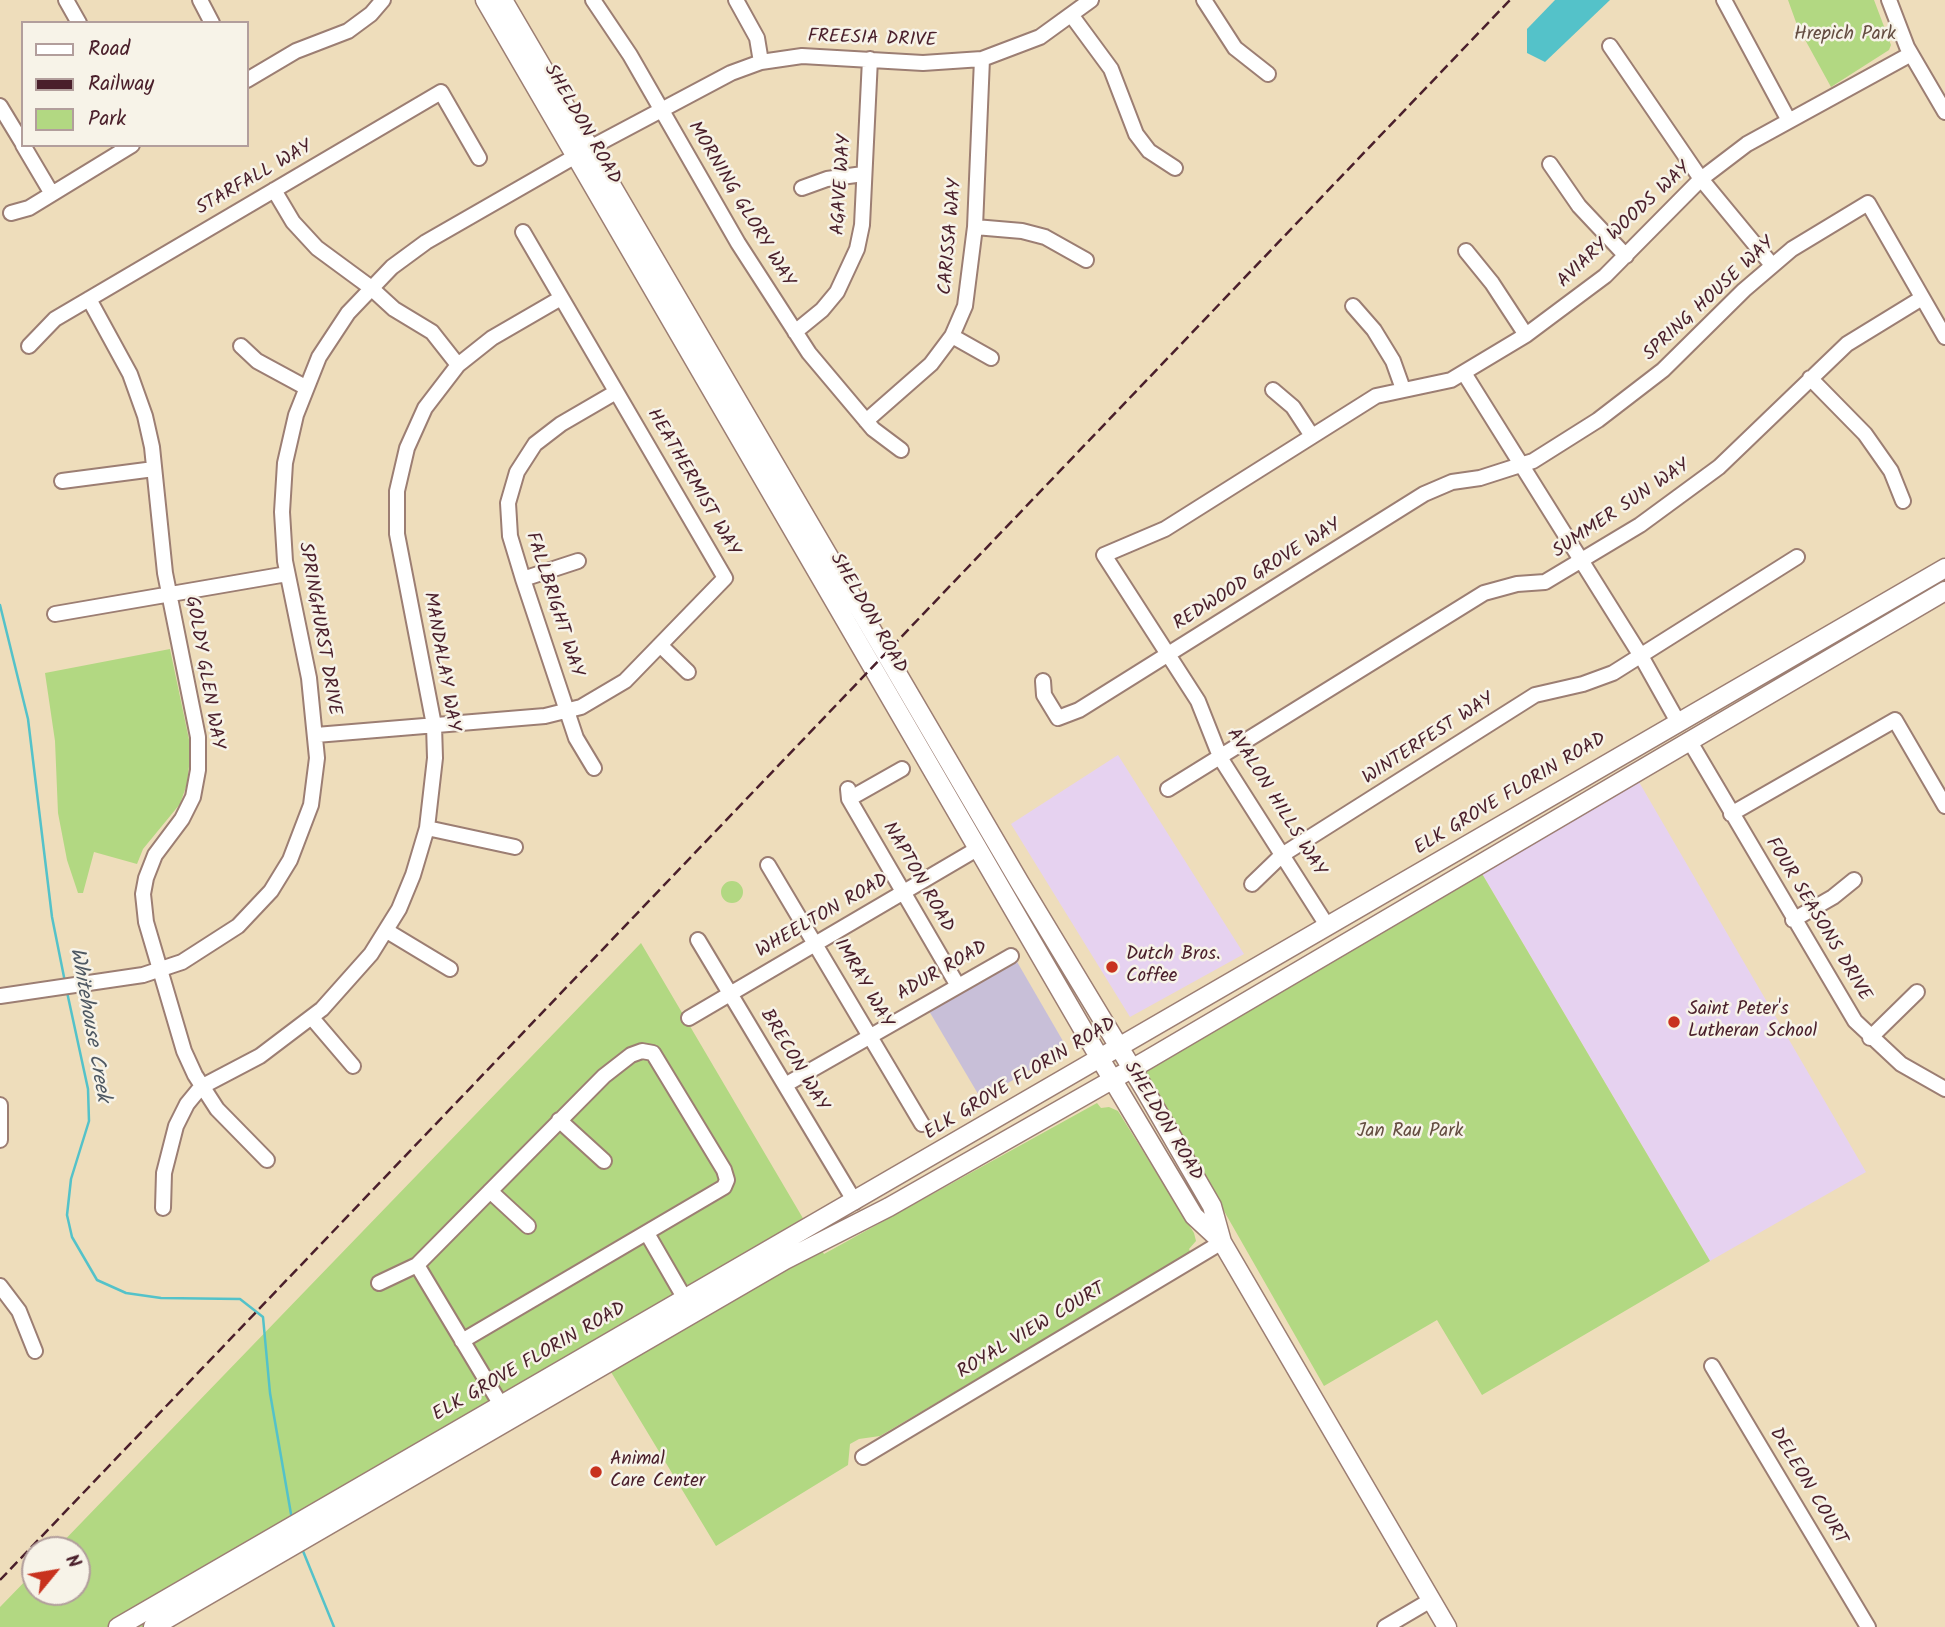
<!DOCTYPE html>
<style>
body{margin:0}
#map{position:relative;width:1945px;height:1627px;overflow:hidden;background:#edb;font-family:Kalam,sans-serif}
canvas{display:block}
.legend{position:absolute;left:21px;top:21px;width:228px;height:126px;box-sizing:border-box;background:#f7f3e8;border:2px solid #b29e9c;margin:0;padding:9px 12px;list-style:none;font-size:21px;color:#4a1f2b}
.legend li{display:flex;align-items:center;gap:14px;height:35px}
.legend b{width:35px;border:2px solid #b29e9c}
.north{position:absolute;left:21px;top:1536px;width:70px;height:70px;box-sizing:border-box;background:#f7f3e8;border:2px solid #b29e9c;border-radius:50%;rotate:60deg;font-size:19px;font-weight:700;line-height:28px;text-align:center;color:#4a1f2b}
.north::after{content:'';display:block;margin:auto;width:24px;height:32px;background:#c8321e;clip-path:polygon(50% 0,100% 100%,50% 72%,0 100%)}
</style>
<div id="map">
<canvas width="1945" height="1627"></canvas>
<ul class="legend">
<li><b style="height:9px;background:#fff"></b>Road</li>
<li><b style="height:9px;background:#4a1f2b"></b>Railway</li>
<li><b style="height:19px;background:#b2d882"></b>Park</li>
</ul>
<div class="north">N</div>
</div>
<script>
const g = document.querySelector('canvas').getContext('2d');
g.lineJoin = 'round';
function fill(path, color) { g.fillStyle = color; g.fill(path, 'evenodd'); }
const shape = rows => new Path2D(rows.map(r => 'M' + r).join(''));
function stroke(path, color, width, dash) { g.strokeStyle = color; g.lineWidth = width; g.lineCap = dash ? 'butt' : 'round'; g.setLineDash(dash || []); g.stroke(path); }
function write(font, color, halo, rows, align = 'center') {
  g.font = font + ' Kalam,sans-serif'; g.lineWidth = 5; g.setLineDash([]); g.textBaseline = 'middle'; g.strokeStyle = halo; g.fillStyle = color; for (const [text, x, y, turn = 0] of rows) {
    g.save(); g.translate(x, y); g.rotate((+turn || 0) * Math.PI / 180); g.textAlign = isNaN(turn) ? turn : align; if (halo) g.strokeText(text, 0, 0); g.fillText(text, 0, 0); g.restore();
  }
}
fill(shape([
 [1118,755,1244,954,1130,1017,1011,824],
 [1639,782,1866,1172,1710,1261,1481,872]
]), '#e6d2f0');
fill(shape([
 [1016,960,1067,1048,981,1099,929,1011]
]), '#c8bfd8');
fill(shape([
 [1788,0,1874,0,1891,45,1889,50,1831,87,1797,25],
 [170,649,191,749,187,784,180,804,143,849,137,864,94,852,83,893,78,893,67,860,58,813,55,741,45,673],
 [1481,872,1710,1261,1482,1395,1437,1320,1324,1386,1144,1071],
 '721 892a11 11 0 1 1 22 0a11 11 0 1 1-22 0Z',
 [641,943,824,1254,1097,1103,1101,1108,1109,1107,1118,1111,1194,1233,1196,1241,1189,1249,1191,1253,880,1436,859,1439,850,1444,848,1465,716,1546,608,1367,164,1627,0,1627,0,1607,35,1571,35,1592,77,1592,77,1550,55,1550]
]), '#b2d882');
fill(shape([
 [1555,0,1610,0,1545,62,1527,53,1527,29]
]), '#54c2c9');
stroke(shape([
 [0,605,28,719,52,917,65,982],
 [67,992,88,1089,89,1121,71,1179,67,1215,72,1237,97,1280,126,1293,161,1298,240,1299,263,1317,270,1393,291,1514],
 [303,1551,334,1627]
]), '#54c2c9', 2.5);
const minor = shape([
 [66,0,79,23],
 [200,0,212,23],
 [593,0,630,55,738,243,809,353,873,429,901,450],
 [736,0,757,38,761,62],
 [1204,0,1235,48,1268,74],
 [1724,0,1788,119],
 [1889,0,1907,47,1945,112],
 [1072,16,1111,69,1136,134,1149,151,1175,168],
 [1610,46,1701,179,1772,265],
 [247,80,296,51,348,31,371,14,383,0],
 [0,106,23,144],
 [23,145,52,194],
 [1550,164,1579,206,1626,256],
 [802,188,827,179,863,174],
 [274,190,293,222,317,248,370,287,394,309,432,332,458,365],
 [11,213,29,208,132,145],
 [975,227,1022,231,1045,237,1086,260],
 [1466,251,1492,283,1526,335],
 [89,299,130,374,145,416,152,447,165,573,198,737,198,770,193,797,182,819,155,855,146,878,143,894,146,922,184,1051,195,1075,217,1109,267,1160],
 [1353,306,1374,330,1393,361,1403,389],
 [795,332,822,310,837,292,857,249,862,225,870,59],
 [952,336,991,358],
 [29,346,55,319,441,92,479,158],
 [241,346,257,361,305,387],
 [1464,373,1641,656,1678,722],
 [1810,378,1865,434,1891,471,1903,501],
 [1273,390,1293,407,1312,436],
 [866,421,931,364,952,336,965,306,975,227,982,59],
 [62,481,154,469],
 [523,579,578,561],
 [55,614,287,574],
 [660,645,688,672],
 [1043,681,1044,695,1058,718,1079,710,1424,494,1452,482,1480,478,1533,461,1598,420,1663,370,1744,290,1792,249,1868,203,1945,337],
 [316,735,545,716,581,707,625,681,725,578,523,232],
 [1689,740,1855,1021,1901,1064,1945,1089],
 [594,768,576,738,523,579,510,536,508,503,517,472,535,444,561,424,616,392],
 [848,789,849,799,958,986],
 [1168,789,1484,593,1517,584,1545,582,1640,525,1719,467,1847,344,1922,298],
 [849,799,902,769],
 [1731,814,1895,720,1945,806],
 [427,828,515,847],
 [768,865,922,1124],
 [1252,884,1282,855,1535,695,1583,684,1613,673,1797,557],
 [1793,920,1833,897,1854,880],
 [1328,927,1221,759,1198,701,1104,555,1165,529,1376,396,1451,380,1526,335,1605,276,1701,179,1747,144,1911,54],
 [387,931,450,969],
 [698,940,855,1202],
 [0,996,143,975,182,962,238,926,271,891,290,860,311,805,317,758,309,678,285,561,282,512,285,463,296,415,319,357,348,313,392,267,426,242,588,149,731,73,761,62,802,56,923,63,982,59,1040,37,1091,0],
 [312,1018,353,1066],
 [689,1018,977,849],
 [1870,1038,1917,992],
 [785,1085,1011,956],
 [0,1105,0,1140],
 [559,1120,604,1161],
 [490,1191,528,1226],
 [163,1208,164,1173,176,1126,187,1104,201,1087,260,1056,322,1009,371,954,399,909,413,875,427,828,435,758,434,725,397,534,397,491,407,448,425,408,458,365,492,338,561,298],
 [648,1235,685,1299],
 [417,1265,604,1076,631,1055,642,1051,653,1053,724,1170,727,1180,724,1187,462,1341],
 [379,1283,417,1265,501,1405],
 [0,1286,19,1311,35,1351],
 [1712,1366,1868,1627],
 [863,1457,1222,1242],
 [1385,1627,1431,1600]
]);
const major = shape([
 [485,0,1099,1057,1194,1216,1222,1242],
 [503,0,1020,883,1145,1090,1212,1206,1222,1242,1447,1627],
 [118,1627,1945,568],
 [153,1627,785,1260,889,1207,1147,1060,1945,591]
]);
stroke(minor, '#9c7e73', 18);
stroke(major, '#9c7e73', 21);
stroke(minor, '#fff', 14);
stroke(major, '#fff', 18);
stroke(shape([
 [0,1580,1510,0]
]), '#4a1f2b', 2.5, [10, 5]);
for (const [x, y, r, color] of [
 [1112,967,7,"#c8321e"],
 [1674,1022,7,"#c8321e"],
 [596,1472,7,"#c8321e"]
]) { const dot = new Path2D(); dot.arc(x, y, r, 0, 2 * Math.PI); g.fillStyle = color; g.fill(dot); stroke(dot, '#f7f3e8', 2.5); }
write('19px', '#644d41', '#f7f3e8', [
 ["Hrepich Park",1845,36],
 ["Jan Rau Park",1410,1133]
]);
write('19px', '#4a1f2b', '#f7f3e8', [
 ["FREESIA DRIVE",872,40,2],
 ["SHELDON ROAD",581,125,60],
 ["STARFALL WAY",255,179,-30],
 ["AGAVE WAY",843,185,-86],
 ["MORNING GLORY WAY",740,205,59],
 ["AVIARY WOODS WAY",1625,226,-43],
 ["CARISSA WAY",952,237,-85],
 ["SPRING HOUSE WAY",1710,300,-43],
 ["HEATHERMIST WAY",692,483,60],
 ["SUMMER SUN WAY",1622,510,-34],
 ["REDWOOD GROVE WAY",1258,576,-32],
 ["FALLBRIGHT WAY",553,605,72],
 ["SHELDON ROAD",867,614,60],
 ["SPRINGHURST DRIVE",318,629,80],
 ["MANDALAY WAY",440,662,80],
 ["GOLDY GLEN WAY",203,673,80],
 ["WINTERFEST WAY",1429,740,-33],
 ["ELK GROVE FLORIN ROAD",1511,795,-31],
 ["AVALON HILLS WAY",1275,803,58],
 ["NAPTON ROAD",917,878,60],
 ["WHEELTON ROAD",823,917,-30],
 ["FOUR SEASONS DRIVE",1817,920,59],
 ["ADUR ROAD",943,972,-30],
 ["IMRAY WAY",862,984,60],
 ["BRECON WAY",793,1061,59],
 ["ELK GROVE FLORIN ROAD",1021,1080,-31],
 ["SHELDON ROAD",1162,1122,59],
 ["ROYAL VIEW COURT",1032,1332,-31],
 ["ELK GROVE FLORIN ROAD",530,1363,-30],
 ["DELEON COURT",1807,1487,59]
]);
write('19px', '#4a1f2b', '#f7f3e8', [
 ["Dutch Bros.",1126,956],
 ["Coffee",1126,978],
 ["Saint Peter's",1688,1011],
 ["Lutheran School",1688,1033],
 ["Animal",610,1461],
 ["Care Center",610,1483]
], 'left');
write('italic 21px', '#4e5862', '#f7f3e8', [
 ["Whitehouse Creek",88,1025,80]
]);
</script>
